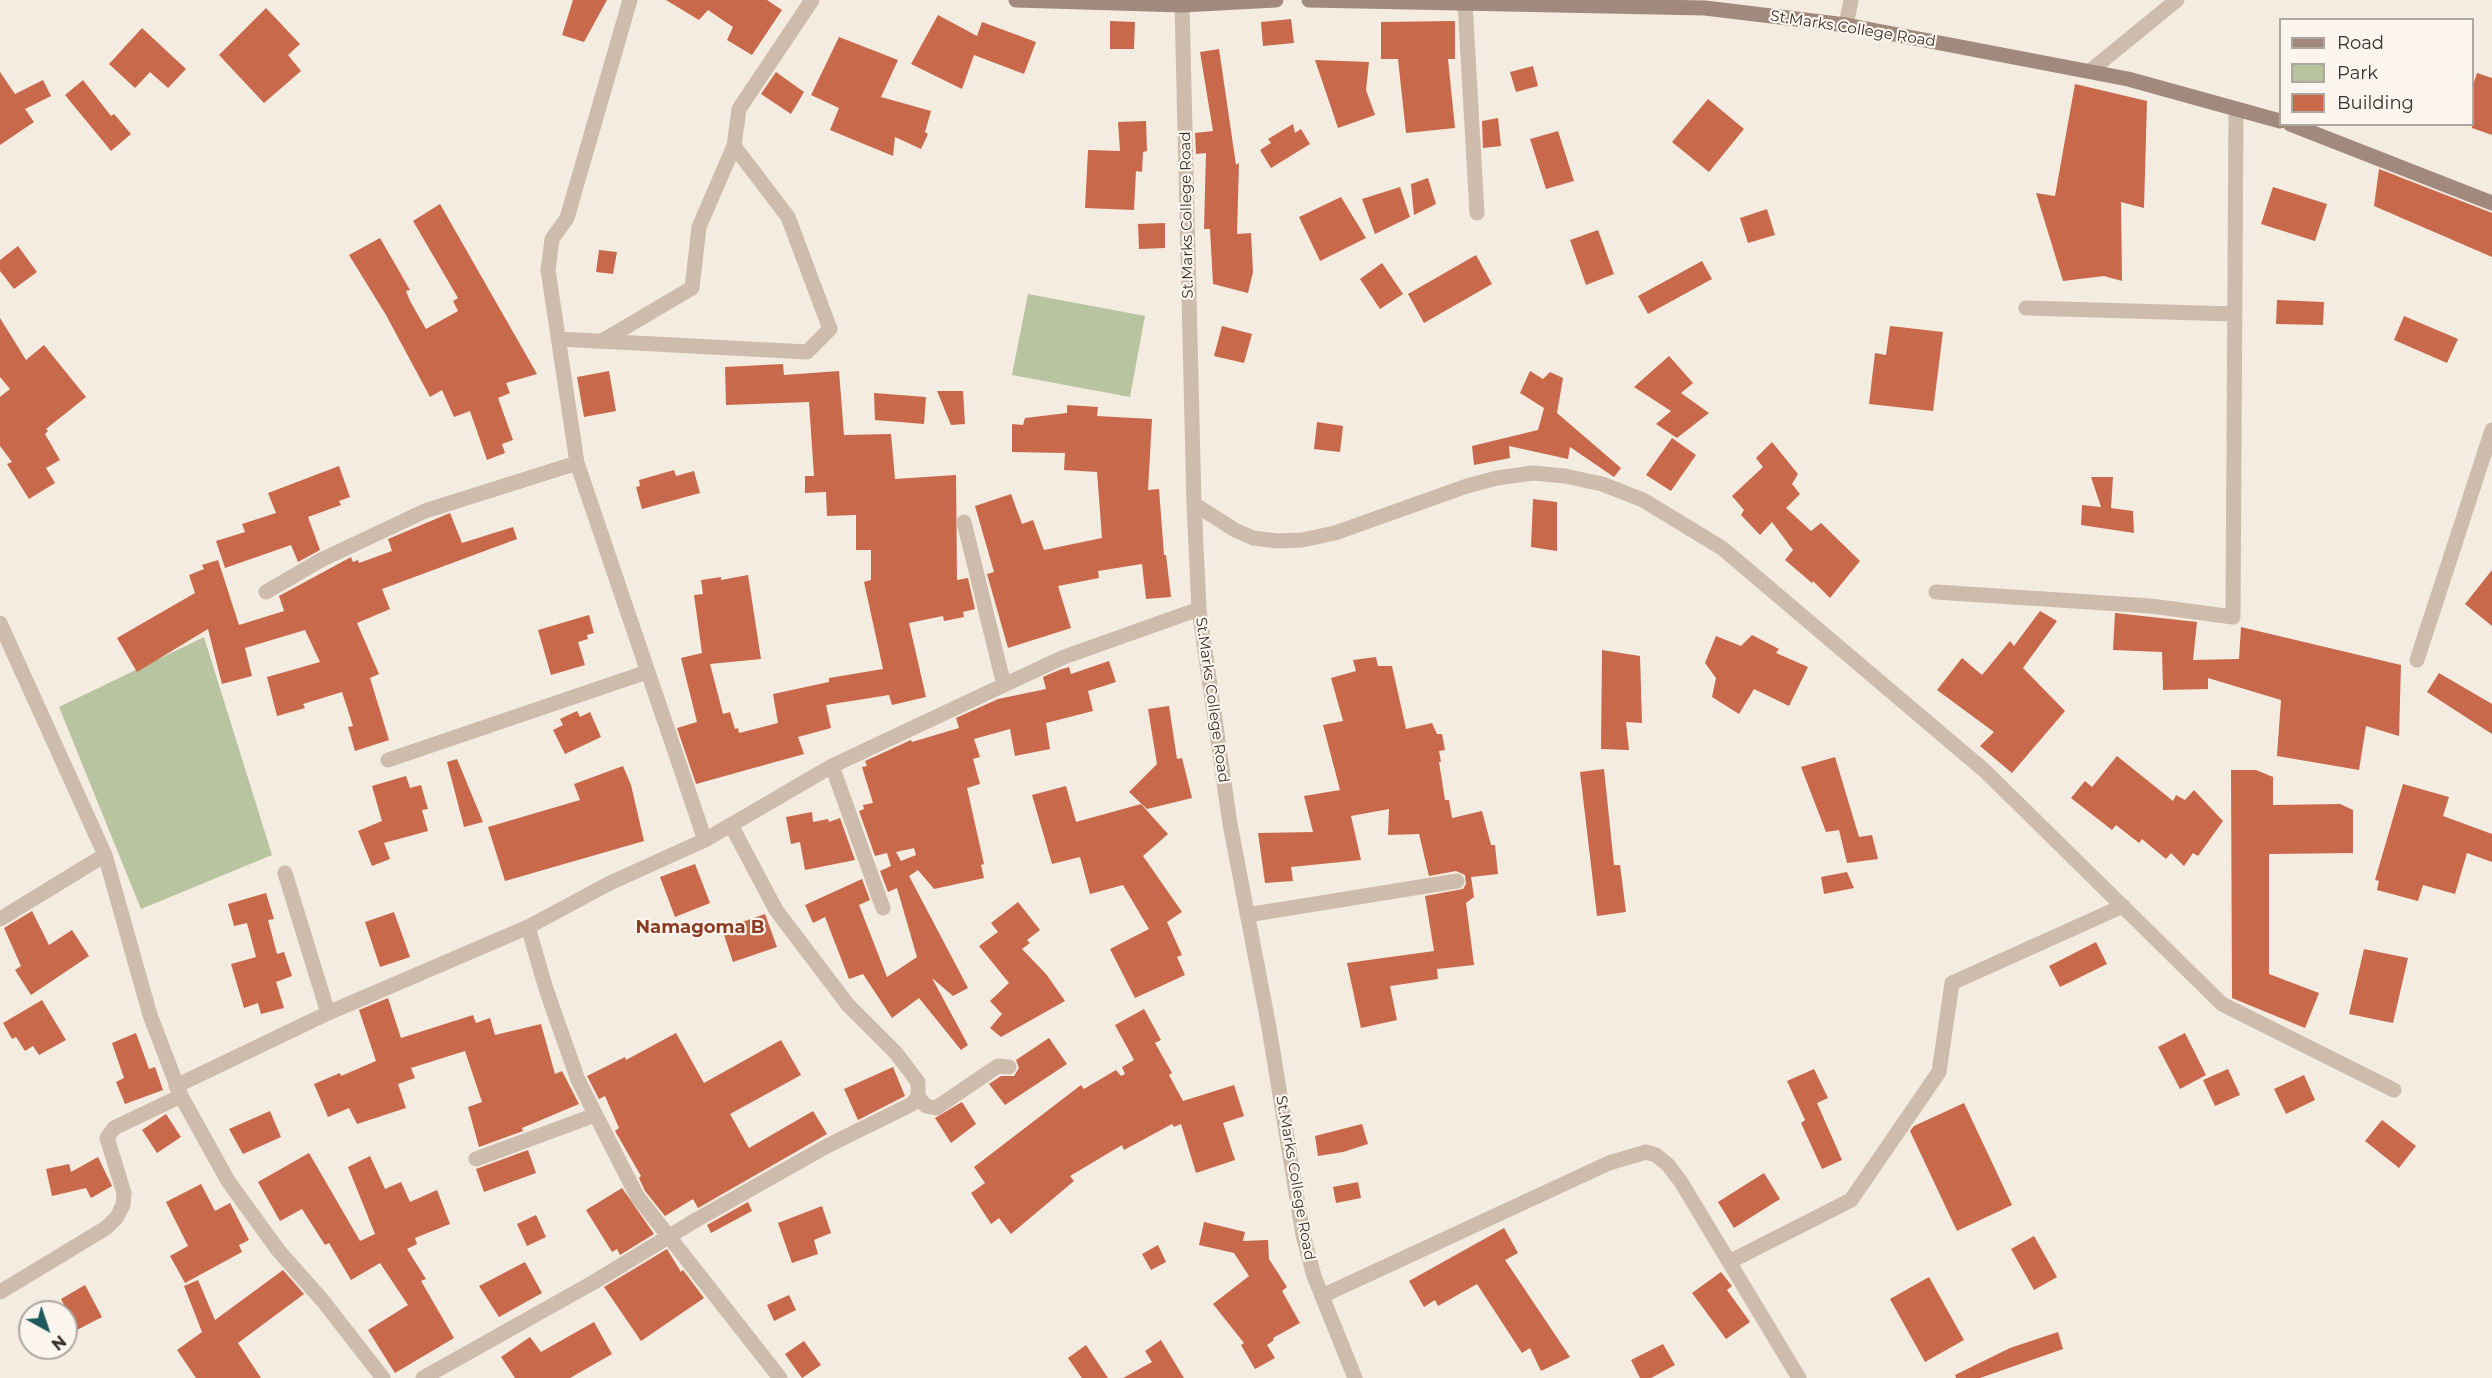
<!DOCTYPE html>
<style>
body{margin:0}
#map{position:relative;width:2492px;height:1378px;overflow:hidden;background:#f4ebe1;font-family:Montserrat,sans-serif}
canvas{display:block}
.legend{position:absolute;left:2279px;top:18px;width:195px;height:108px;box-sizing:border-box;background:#fbf5ee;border:2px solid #aea6a0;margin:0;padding:8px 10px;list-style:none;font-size:18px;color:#3b302b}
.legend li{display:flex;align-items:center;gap:12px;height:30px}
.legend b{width:30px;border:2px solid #aea6a0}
.north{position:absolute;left:18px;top:1300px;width:60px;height:60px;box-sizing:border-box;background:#fbf5ee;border:2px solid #aea6a0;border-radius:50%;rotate:140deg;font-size:16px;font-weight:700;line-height:24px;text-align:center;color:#3b302b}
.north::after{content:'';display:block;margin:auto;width:21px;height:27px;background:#1f5a5e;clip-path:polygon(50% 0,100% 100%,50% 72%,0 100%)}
</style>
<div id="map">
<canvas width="2492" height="1378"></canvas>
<ul class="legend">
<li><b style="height:8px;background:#a18a7d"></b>Road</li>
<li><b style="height:16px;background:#b8c4a0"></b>Park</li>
<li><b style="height:16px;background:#c8694b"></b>Building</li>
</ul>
<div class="north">N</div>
</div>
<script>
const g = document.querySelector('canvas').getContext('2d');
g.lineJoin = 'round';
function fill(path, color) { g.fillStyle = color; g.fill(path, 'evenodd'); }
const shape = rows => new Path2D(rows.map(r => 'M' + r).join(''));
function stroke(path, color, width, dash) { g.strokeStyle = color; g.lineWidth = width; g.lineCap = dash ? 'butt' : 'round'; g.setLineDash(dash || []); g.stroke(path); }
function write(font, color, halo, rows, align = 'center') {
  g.font = font + ' Montserrat,sans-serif'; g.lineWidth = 4.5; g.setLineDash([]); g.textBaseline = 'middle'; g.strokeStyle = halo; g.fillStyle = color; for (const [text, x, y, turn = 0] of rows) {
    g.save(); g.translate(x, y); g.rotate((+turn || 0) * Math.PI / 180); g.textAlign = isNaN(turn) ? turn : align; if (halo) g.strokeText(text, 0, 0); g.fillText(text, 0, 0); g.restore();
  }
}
fill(shape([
 [1028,294,1145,316,1130,397,1012,375],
 [204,637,272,855,141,909,59,707]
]), '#b8c4a0');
fill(shape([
 [573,0,607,0,584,42,562,35],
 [666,0,767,0,782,10,752,55,727,40,733,27,708,10,699,20],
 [266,8,300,44,288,55,301,71,264,103,219,55],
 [938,15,977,36,982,22,1036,42,1024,74,974,55,962,89,911,64],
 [1291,19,1294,43,1263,46,1261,22],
 [1110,21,1135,22,1134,49,1110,49],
 [1455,21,1455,59,1448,59,1455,128,1406,133,1398,59,1381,59,1381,22],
 [142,28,186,69,168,88,150,72,135,88,109,64],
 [839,37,898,60,881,97,931,111,925,132,928,134,921,149,895,137,893,156,830,130,839,108,811,95],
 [1219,49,1236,165,1239,163,1237,234,1251,233,1253,272,1248,293,1213,284,1210,229,1204,229,1206,153,1196,154,1195,133,1213,131,1200,52],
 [1315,60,1369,62,1366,90,1375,115,1338,128],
 [1533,66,1538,86,1516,92,1510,72],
 [0,72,15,94,43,80,51,96,25,109,34,122,0,145],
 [776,72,804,92,791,114,761,94],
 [2477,73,2492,78,2492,135,2472,128,2472,88],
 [83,80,111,116,114,114,131,134,111,151,65,95],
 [2075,84,2147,101,2144,208,2121,202,2122,281,2104,276,2063,281,2036,193,2055,196],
 [1708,99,1744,129,1709,172,1672,142],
 [1498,118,1501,146,1483,148,1482,121],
 [1146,121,1147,151,1143,152,1142,172,1136,171,1134,210,1085,208,1088,150,1120,151,1118,122],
 [1293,124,1295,133,1301,129,1310,144,1271,168,1260,150,1271,143,1268,139],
 [1558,131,1574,181,1546,189,1530,139],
 [2379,169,2492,213,2492,257,2374,206],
 [1428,178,1436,204,1414,215,1411,184],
 [1400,187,1410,217,1375,234,1362,199],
 [2273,187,2327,204,2315,241,2261,224],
 [1341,197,1366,238,1320,261,1299,217],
 [440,204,537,374,506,383,510,393,498,398,513,440,502,444,505,453,487,460,470,411,454,417,442,390,430,397,386,315,349,255,380,238,410,290,406,291,410,301,426,329,458,311,453,301,458,298,413,221],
 [1767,209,1775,235,1748,243,1740,218],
 [1165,223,1165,248,1139,249,1138,224],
 [1598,230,1614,274,1586,285,1570,240],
 [18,246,37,272,14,289,0,271,0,260],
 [599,250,617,252,613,274,596,272],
 [1476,255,1492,284,1424,323,1408,294],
 [1702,261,1712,279,1648,314,1638,296],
 [1382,263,1403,294,1380,309,1360,279],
 [2277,300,2324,302,2323,325,2276,324],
 [2404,316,2458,339,2447,363,2394,340],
 [0,318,26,360,44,345,86,397,46,429,48,431,45,434,60,460,46,468,55,483,29,499,7,464,12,462,0,446,0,397,10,389,0,377],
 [1222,326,1252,334,1244,363,1214,356],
 [1890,326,1943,332,1933,411,1869,404,1875,353,1886,355],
 [1669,356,1693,383,1681,393,1709,413,1677,438,1656,424,1671,411,1634,387],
 [783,364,784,375,839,371,844,435,891,434,895,479,956,475,957,580,968,578,975,609,963,612,964,617,944,621,943,616,909,623,926,697,892,705,889,695,826,705,831,728,798,737,804,754,696,784,677,728,697,722,681,658,702,653,694,595,703,594,701,580,721,577,721,580,748,575,761,659,710,664,723,714,730,712,735,729,738,728,739,733,778,723,773,694,829,682,829,678,883,669,864,582,871,580,871,550,856,550,856,515,827,516,826,492,805,493,805,476,814,476,809,402,726,405,725,367],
 [609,371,616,411,584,417,577,377],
 [1530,371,1543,379,1550,372,1563,378,1557,413,1621,468,1614,477,1570,447,1568,459,1509,446,1510,458,1474,465,1472,446,1538,430,1544,408,1520,393],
 [937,391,963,391,965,424,951,425],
 [874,393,926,397,924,424,875,420],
 [1067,405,1098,407,1097,416,1152,419,1148,490,1159,489,1164,555,1166,555,1171,597,1146,599,1142,564,1098,571,1099,578,1058,586,1071,628,1008,648,987,574,994,572,975,506,1011,494,1022,524,1033,520,1044,550,1102,538,1097,472,1064,470,1065,453,1012,452,1012,424,1023,425,1025,418,1067,413],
 [1317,422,1343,426,1340,452,1314,449],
 [1672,438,1696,455,1671,491,1646,475],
 [1772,442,1798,474,1792,484,1800,494,1786,508,1811,531,1821,523,1860,561,1830,598,1813,581,1812,583,1785,560,1793,550,1772,522,1760,535,1741,515,1744,510,1732,496,1763,467,1756,458],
 [339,466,350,497,339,501,341,505,308,517,320,550,298,562,291,545,225,568,216,541,245,532,242,524,276,513,268,493],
 [674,470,676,476,694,471,700,493,642,509,636,487,640,486,639,480],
 [2091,477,2113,477,2111,508,2133,511,2134,533,2081,525,2082,505,2101,507],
 [1533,499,1557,502,1557,551,1531,547],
 [450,513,462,543,513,527,517,539,382,589,390,609,357,623,379,674,370,678,389,740,355,751,348,727,353,726,342,692,303,704,305,708,277,716,267,677,320,662,305,630,245,648,252,676,222,684,208,629,137,672,117,638,195,593,189,575,204,569,202,565,218,560,239,625,284,611,279,596,351,557,353,562,358,560,359,563,392,551,388,539],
 [2492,570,2492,626,2465,604],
 [2040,611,2057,621,2023,668,2065,711,2012,773,1980,746,1994,732,1937,690,1962,658,1982,675,2010,641,2014,646],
 [2115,613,2197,622,2193,660,2239,659,2241,627,2401,665,2399,736,2366,726,2359,770,2277,756,2281,700,2208,678,2208,689,2163,690,2162,652,2113,650],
 [589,615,594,633,587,635,588,639,578,642,585,665,551,675,538,630],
 [1752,635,1779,649,1776,653,1808,667,1789,706,1754,689,1739,714,1712,697,1716,678,1705,663,1716,636,1741,646],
 [1602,650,1640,656,1642,723,1626,722,1629,750,1601,749],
 [1376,657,1378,666,1392,666,1406,729,1432,723,1437,734,1442,734,1445,750,1439,751,1441,762,1439,762,1445,800,1449,800,1452,818,1482,811,1491,845,1495,845,1498,874,1471,877,1474,897,1466,903,1474,965,1437,969,1438,979,1390,986,1397,1020,1361,1028,1347,963,1434,951,1425,896,1463,889,1466,884,1465,875,1456,871,1429,876,1419,834,1388,835,1389,809,1351,816,1361,860,1291,867,1293,881,1265,883,1258,833,1313,832,1304,796,1340,790,1323,725,1343,721,1331,678,1356,671,1353,660],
 [1109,661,1116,682,1088,691,1093,711,1046,723,1050,749,1015,756,1010,729,974,739,980,757,973,759,980,784,967,788,984,864,981,865,984,878,934,889,918,870,909,876,968,988,953,996,932,978,968,1045,961,1050,919,998,892,1018,863,974,849,979,825,917,813,923,805,905,862,879,870,900,859,905,887,977,917,957,897,888,888,892,880,871,891,866,887,853,875,856,859,811,864,809,863,805,873,803,862,767,867,766,865,761,911,740,912,742,959,728,956,718,998,699,1046,689,1043,677,1059,670,1069,667,1071,674],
 [914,848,916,855,901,861,896,852],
 [2439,673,2492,704,2492,734,2427,692],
 [1169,706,1177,759,1182,758,1192,798,1147,809,1129,792,1157,764,1148,709],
 [577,711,580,717,590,712,601,737,565,754,553,730,563,725,560,719],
 [2117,756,2173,801,2176,795,2185,800,2194,790,2223,821,2198,856,2193,853,2184,866,2171,853,2166,859,2142,839,2139,843,2116,825,2112,830,2071,798,2085,781,2092,787],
 [1835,757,1859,837,1872,835,1878,859,1847,863,1839,830,1826,832,1801,767],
 [457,759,483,822,464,827,447,762],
 [623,766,631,785,644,841,505,881,488,827,580,800,574,784],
 [1604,769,1614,865,1620,865,1626,912,1597,916,1580,772],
 [2231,770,2256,770,2273,777,2273,805,2340,804,2353,810,2353,853,2269,854,2269,974,2319,993,2305,1028,2232,998],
 [406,776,410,788,421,785,428,809,422,810,428,831,384,843,390,859,372,866,358,831,382,821,372,786],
 [2403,784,2449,797,2443,816,2492,834,2492,862,2467,853,2455,894,2423,885,2418,901,2377,890,2379,881,2375,880],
 [1066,786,1076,822,1141,804,1168,834,1143,856,1182,912,1167,922,1182,955,1177,957,1185,975,1135,998,1110,949,1149,929,1123,885,1090,894,1080,857,1052,864,1032,795],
 [812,812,813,822,828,819,829,822,840,818,855,860,805,870,800,842,791,844,786,817],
 [695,864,710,903,675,917,660,877],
 [1847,872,1854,888,1824,894,1821,877],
 [266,893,274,919,268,920,277,954,284,952,292,976,276,982,284,1008,261,1014,258,1003,244,1008,231,964,256,957,247,923,234,926,228,904],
 [1018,902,1040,930,1027,940,1030,943,1022,949,1046,974,1065,1001,1001,1037,990,1028,1002,1014,990,1001,1009,983,979,946,998,932,991,923],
 [32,911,49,945,72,930,89,956,31,995,15,970,21,966,4,928],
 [394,912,410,957,380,967,365,922],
 [765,914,777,947,733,962,722,929],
 [2096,942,2107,964,2060,987,2049,966],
 [2364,949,2408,958,2393,1023,2349,1014],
 [388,998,401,1038,473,1015,476,1023,490,1018,495,1035,541,1024,555,1074,562,1071,579,1104,522,1128,523,1131,479,1147,468,1107,482,1102,465,1051,411,1068,415,1078,398,1084,406,1108,357,1124,349,1108,328,1117,314,1084,340,1073,341,1076,376,1061,359,1010],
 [42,1000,66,1040,39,1055,33,1046,25,1051,16,1037,12,1039,3,1023],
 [1144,1009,1161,1040,1155,1043,1172,1073,1169,1075,1183,1101,1234,1085,1244,1116,1223,1123,1235,1160,1196,1173,1181,1124,1174,1127,1172,1124,1124,1150,1122,1145,1070,1176,1074,1181,1011,1234,999,1218,991,1224,971,1193,985,1183,974,1167,1081,1085,1084,1089,1116,1070,1121,1076,1125,1074,1122,1067,1134,1060,1115,1025],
 [136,1033,149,1069,155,1067,163,1090,125,1104,116,1082,124,1078,112,1043],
 [676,1033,704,1083,781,1040,801,1075,730,1114,749,1148,813,1111,827,1134,698,1208,693,1199,665,1216,645,1191,639,1178,641,1176,615,1131,619,1128,605,1096,599,1099,587,1076,625,1057,626,1060],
 [2185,1033,2206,1075,2180,1089,2158,1047],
 [1049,1038,1067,1064,1005,1105,989,1084,1001,1076,1014,1076,1019,1068,1016,1060],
 [893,1067,905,1096,858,1120,844,1089],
 [1814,1069,1828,1098,1817,1103,1842,1160,1822,1169,1801,1123,1805,1120,1787,1081],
 [2228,1069,2240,1095,2215,1106,2203,1080],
 [2304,1075,2315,1100,2286,1114,2274,1089],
 [962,1102,976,1124,951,1143,935,1118],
 [1964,1103,2012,1205,1957,1231,1910,1131,1914,1126],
 [270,1111,281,1137,243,1154,229,1129],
 [166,1114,181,1137,157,1153,142,1130],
 [2382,1120,2416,1146,2399,1168,2365,1141],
 [1362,1124,1368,1144,1343,1152,1318,1156,1315,1136],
 [528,1150,536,1173,484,1192,476,1169],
 [309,1153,360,1241,375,1234,348,1167,370,1156,385,1189,401,1182,410,1202,437,1190,450,1224,415,1238,417,1244,407,1249,426,1279,421,1281,454,1338,395,1373,368,1330,408,1305,380,1263,351,1280,329,1243,325,1245,302,1209,280,1221,258,1182],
 [98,1157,112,1186,91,1198,86,1188,52,1196,46,1169,69,1164,71,1172],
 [1764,1173,1780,1199,1734,1228,1718,1202],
 [1358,1182,1361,1198,1336,1203,1333,1187],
 [201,1184,215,1211,230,1203,249,1240,239,1245,242,1252,185,1283,170,1256,188,1246,166,1202],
 [622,1188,654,1234,620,1255,617,1249,612,1252,586,1210],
 [748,1202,752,1211,711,1233,707,1225],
 [822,1206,831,1233,814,1240,818,1254,792,1263,778,1223],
 [536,1215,546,1237,527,1246,517,1224],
 [1204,1222,1245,1232,1243,1241,1268,1240,1269,1259,1287,1287,1282,1291,1300,1323,1273,1338,1274,1340,1267,1345,1275,1358,1255,1369,1241,1345,1244,1343,1213,1304,1249,1276,1234,1253,1199,1245],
 [1504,1228,1518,1253,1505,1260,1570,1357,1541,1371,1530,1348,1522,1353,1477,1284,1438,1306,1435,1300,1424,1307,1409,1281],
 [2034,1236,2057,1277,2034,1290,2011,1249],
 [1158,1245,1166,1262,1151,1270,1142,1254],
 [667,1249,681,1272,683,1270,704,1298,641,1341,604,1287],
 [525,1262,542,1293,499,1317,479,1286],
 [283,1270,304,1294,238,1343,261,1378,196,1378,177,1350,202,1332,184,1286,198,1280,215,1320],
 [1721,1272,1732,1286,1727,1290,1750,1322,1726,1339,1692,1293],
 [1929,1277,1964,1340,1925,1362,1890,1299],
 [85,1285,102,1317,77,1330,61,1299],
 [789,1295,796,1310,774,1321,767,1305],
 [594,1322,612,1354,570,1378,515,1378,501,1357,530,1337,541,1352],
 [2058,1332,2063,1349,1980,1378,1956,1378,1955,1375,2010,1348],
 [1161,1340,1184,1378,1123,1378,1152,1362,1145,1351],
 [804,1341,821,1365,802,1378,785,1354],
 [1663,1344,1675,1365,1651,1378,1640,1378,1631,1360],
 [1086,1345,1108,1378,1082,1378,1068,1358]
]), '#c8694b');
stroke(shape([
 [630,0,567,218,552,239,548,270,577,463,705,840],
 [1465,3,1477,213],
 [1182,5,1194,504,1199,609,1230,824,1268,1022,1303,1235,1314,1276,1355,1378],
 [1846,25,1851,0],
 [2090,71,2177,0],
 [2026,308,2235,314],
 [559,339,807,352,830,329,788,217,734,146,739,109,812,0],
 [602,341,692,288,699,227,734,146],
 [1194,504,1235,530,1253,538,1277,541,1302,540,1335,533,1467,486,1497,478,1533,473,1565,476,1602,484,1643,500,1722,548,1985,771,2222,1004,2394,1090],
 [964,522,1004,685],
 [266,592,321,560,425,511,577,463],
 [1936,592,2151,606,2233,617,2236,109],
 [0,623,105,855,150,1015,181,1096,228,1181,278,1250,323,1301,383,1378],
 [2417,660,2492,430],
 [388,760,647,672],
 [832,766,883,908],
 [285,873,328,1013],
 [1247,915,1457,881],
 [0,919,105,855],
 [528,927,546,989,578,1080,637,1196,780,1378],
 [176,1086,328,1013,528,927,610,883,705,840,832,766,1004,685,1064,657,1199,609],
 [918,1097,926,1106,936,1108,998,1066,1009,1067],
 [476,1159,595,1115],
 [1729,1262,1851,1200,1939,1072,1952,983,2123,906],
 [0,1292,106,1228,117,1217,123,1205,124,1193,107,1138,114,1128,181,1096],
 [1322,1296,1609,1163,1646,1152,1656,1155,1668,1165,1681,1182,1799,1378],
 [423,1378,594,1282,696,1220,827,1146,912,1104,918,1097,918,1082,896,1053,848,1005,776,910,731,825]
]), '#cdbbac', 15);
stroke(shape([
 [1016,0,1182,5,1276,0],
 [1309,0,1705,8,1846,25,2128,79,2280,121],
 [2290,124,2492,203]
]), '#a18a7d', 15);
write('15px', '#3b302b', '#fbf5ee', [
 ["St.Marks College Road",1853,29,9],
 ["St.Marks College Road",1187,215,-91],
 ["St.Marks College Road",1212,700,82],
 ["St.Marks College Road",1295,1178,80]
]);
write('bold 18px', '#8c3b22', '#fbf5ee', [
 ["Namagoma B",700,928]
]);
</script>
